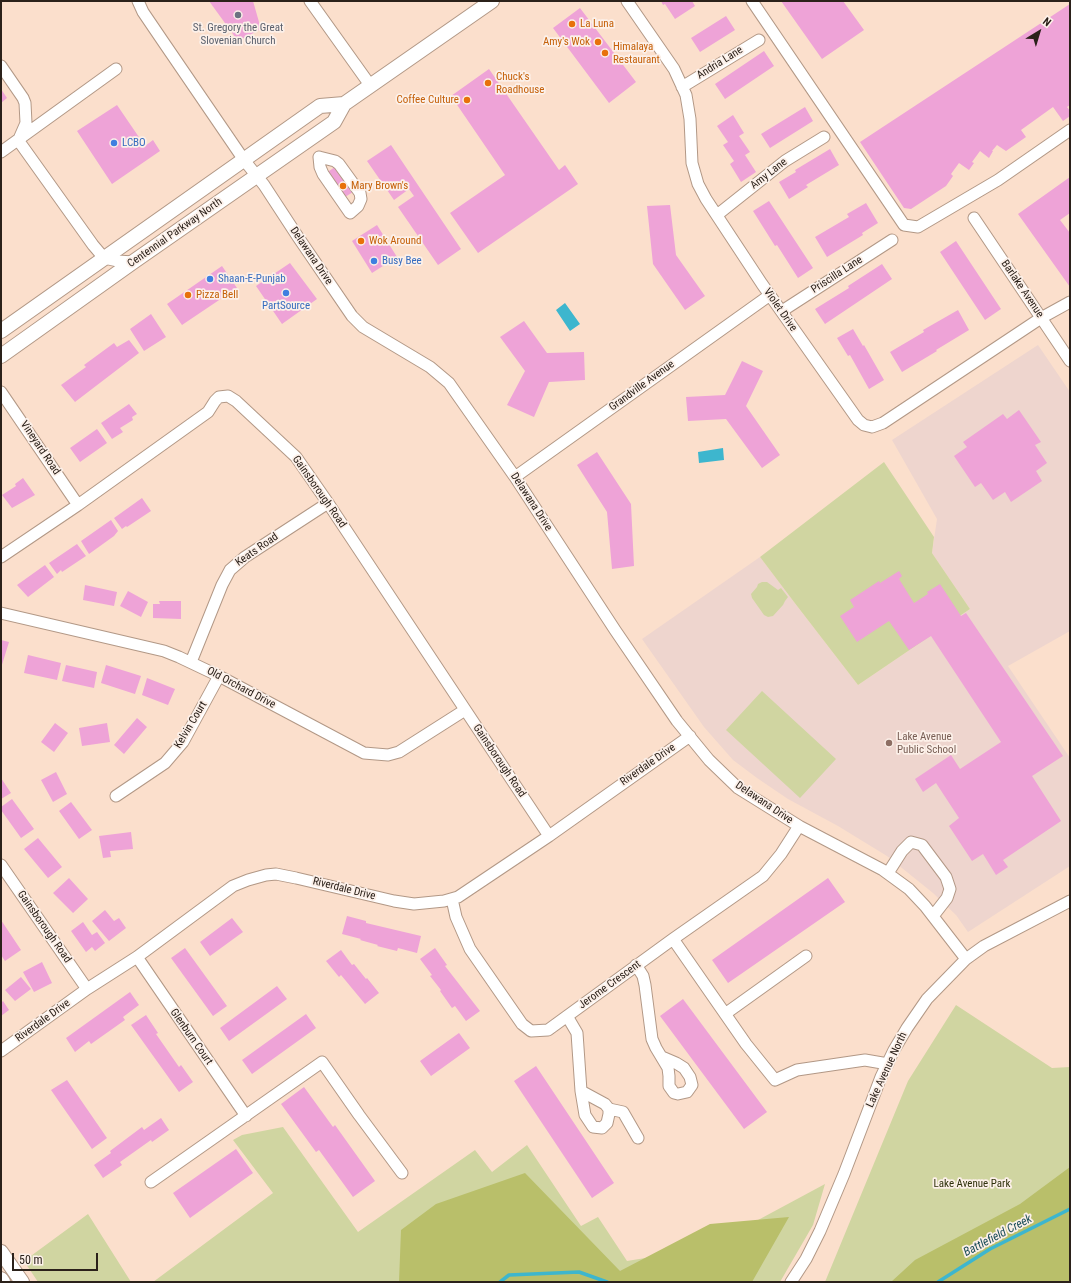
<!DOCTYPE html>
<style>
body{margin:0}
#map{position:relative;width:1071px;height:1283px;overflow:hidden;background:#fbdfcc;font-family:"Roboto Condensed",sans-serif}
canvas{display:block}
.frame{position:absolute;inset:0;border:2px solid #2b211a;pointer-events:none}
.north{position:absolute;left:1019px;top:12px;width:40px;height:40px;-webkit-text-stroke:3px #fcf0e9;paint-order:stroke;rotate:38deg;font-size:11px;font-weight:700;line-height:16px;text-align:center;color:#2b211a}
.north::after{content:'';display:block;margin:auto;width:14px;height:18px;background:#2b211a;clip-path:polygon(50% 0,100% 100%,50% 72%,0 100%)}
.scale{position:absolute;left:12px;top:1253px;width:86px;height:18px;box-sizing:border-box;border:2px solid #2b211a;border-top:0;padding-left:5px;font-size:12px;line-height:14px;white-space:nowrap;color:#2b211a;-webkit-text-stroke:3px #fcf0e9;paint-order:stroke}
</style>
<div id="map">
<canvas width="1071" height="1283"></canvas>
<div class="frame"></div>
<div class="north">N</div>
<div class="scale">50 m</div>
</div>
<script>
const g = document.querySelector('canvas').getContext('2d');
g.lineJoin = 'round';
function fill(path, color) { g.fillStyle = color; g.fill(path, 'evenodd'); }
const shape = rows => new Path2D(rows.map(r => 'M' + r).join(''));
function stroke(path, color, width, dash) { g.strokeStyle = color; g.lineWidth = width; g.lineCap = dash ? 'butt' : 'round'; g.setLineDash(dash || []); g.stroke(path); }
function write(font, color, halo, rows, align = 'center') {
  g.font = font + ' "Roboto Condensed",sans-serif'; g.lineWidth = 3.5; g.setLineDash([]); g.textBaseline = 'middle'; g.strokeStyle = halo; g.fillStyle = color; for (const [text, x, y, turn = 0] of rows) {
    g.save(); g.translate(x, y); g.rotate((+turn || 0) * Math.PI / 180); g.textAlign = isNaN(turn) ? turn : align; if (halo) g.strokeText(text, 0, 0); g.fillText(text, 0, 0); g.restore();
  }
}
fill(shape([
 [1038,345,1070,392,1070,631,1008,666,1070,758,1070,866,968,932,956,915,933,893,887,856,838,826,788,799,757,778,733,760,704,727,642,639,760,557,794,602,858,685,970,609,932,553,937,519,892,440]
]), '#eed5ce');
fill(shape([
 [884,462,934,537,932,553,970,609,858,685,794,602,760,557],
 [762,582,767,582,778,590,781,588,788,597,785,601,783,605,773,616,768,617,764,615,752,598,751,594,757,587,758,584],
 [762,691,836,759,800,798,726,730],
 [956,1005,1052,1068,1070,1067,1070,1282,825,1282,908,1081],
 [283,1127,358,1232,475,1150,492,1172,527,1145,581,1226,598,1217,627,1261,706,1248,825,1184,813,1225,780,1282,153,1282,273,1193,233,1140,242,1135],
 [88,1214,131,1282,38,1282,24,1261]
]), '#d0d5a1');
fill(shape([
 [1070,1167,1070,1282,891,1282,915,1260,1020,1204],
 [525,1173,620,1271,710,1224,789,1217,752,1282,399,1282,401,1230,436,1204]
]), '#b9bf6a');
fill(shape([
 [565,303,580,324,570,331,556,310],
 [723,448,724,460,699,463,698,452]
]), '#3db6ce');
stroke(shape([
 [500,1282,509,1275,579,1272,607,1282],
 [938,1282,990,1249,1070,1209]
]), '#3db6ce', 3.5);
fill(shape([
 [209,1,253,1,261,29,238,41],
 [661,1,692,1,695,6,675,19,665,4,663,5],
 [781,1,843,1,864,30,822,59],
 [1070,4,1070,105,1067,107,1070,111,1070,116,1063,121,1053,107,1021,130,1026,137,1006,151,997,145,992,151,993,151,989,158,980,151,972,162,974,163,969,170,959,163,951,174,953,176,946,186,911,209,904,208,860,142],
 [580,8,636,82,609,103,553,28],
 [726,16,735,30,700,52,691,38],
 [764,51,774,66,725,99,715,84],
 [489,69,559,170,565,165,578,184,478,253,450,213,505,175,451,96],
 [1,89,7,98,1,103],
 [117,105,145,146,153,140,160,151,112,184,77,131],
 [805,107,813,121,770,148,761,134],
 [733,115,744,133,739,136,750,152,745,155,756,172,741,182,730,164,734,161,723,145,728,142,717,126],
 [391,145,461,249,438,265,398,207,414,196,409,189,394,200,367,161],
 [830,149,839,165,806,185,808,187,789,199,779,182,796,172,795,170],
 [338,165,353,192,345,197,326,173],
 [1070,177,1070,213,1060,220,1070,233,1070,287,1018,214],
 [769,201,813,268,798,278,777,245,775,246,753,211],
 [866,203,878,223,862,233,863,235,827,257,815,237,849,217,847,214],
 [670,205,676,255,705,296,685,310,653,264,647,206],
 [377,225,397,257,372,273,352,241],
 [956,241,1001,309,985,320,940,252],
 [290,263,317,299,282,324,256,286],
 [882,264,892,279,825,324,815,309,849,288,848,286],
 [222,266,237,288,182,325,167,304],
 [958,310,969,330,936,350,937,351,902,372,890,352,924,332,923,330],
 [151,314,166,337,144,351,130,329],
 [524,321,547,353,584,352,585,380,549,382,534,417,507,405,525,371,500,337],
 [853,329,863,346,864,345,884,380,869,389,850,355,848,356,837,338],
 [129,340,139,353,75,402,61,385,86,367,84,365,114,343,117,347],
 [742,361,763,371,746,406,780,455,762,468,726,419,688,421,686,397,725,395],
 [129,404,137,414,132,417,133,420,120,428,123,432,112,439,101,423],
 [1019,410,1041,442,1035,445,1047,463,1036,471,1042,481,1011,502,1005,492,993,500,981,483,975,487,954,456,967,447,963,442,1003,414,1007,419],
 [97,429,107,443,80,462,70,448],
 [597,452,631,504,634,566,612,569,607,512,577,465],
 [23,478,35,495,12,508,2,495,16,486,15,484],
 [142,498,151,511,127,527,126,526,122,529,114,518],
 [111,520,118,531,114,536,89,554,81,541],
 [77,544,86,556,62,572,61,570,57,574,49,563],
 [45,565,54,577,28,597,17,585],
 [899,571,902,576,899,579,914,603,928,594,927,592,940,584,961,616,966,613,1063,756,1032,776,1061,821,1003,860,1008,867,996,875,983,854,972,861,949,826,959,818,936,783,923,792,915,779,951,755,960,769,1001,742,931,636,909,650,889,621,857,642,840,616,854,607,850,600,879,581,880,583],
 [85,585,117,592,114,606,83,600],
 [128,591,148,602,141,617,120,606],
 [159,601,181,601,181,619,153,618,153,604,160,604],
 [1,640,9,642,1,668],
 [28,655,61,663,57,680,24,673],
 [66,665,97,672,94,688,62,681],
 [106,665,141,676,135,694,101,683],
 [147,678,175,689,168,705,142,695],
 [137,718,147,727,124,754,114,745],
 [55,723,68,733,54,752,41,742],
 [107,723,110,742,82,746,79,728],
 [56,772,67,794,53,802,41,780],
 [1,778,11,793,1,799],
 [12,799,34,829,21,838,1,810,1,807],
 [71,802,92,830,79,839,59,811],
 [131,832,133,849,110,851,111,857,103,858,99,836],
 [38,838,62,867,48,878,24,849],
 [69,878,88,899,73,913,53,893],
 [828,878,845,902,728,983,712,960],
 [105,910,114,921,119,918,126,928,109,941,92,921],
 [347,916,366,921,366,923,421,936,417,953,398,948,397,951,377,946,378,945,360,940,361,939,342,934],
 [232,918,243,932,210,956,200,942],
 [1,920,21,950,5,961,1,955],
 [83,922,92,935,97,932,105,943,95,951,92,947,86,952,71,931],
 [185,948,227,1006,213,1016,171,958],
 [435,948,447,965,445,966,480,1011,466,1021,455,1006,452,1008,440,991,441,990,430,976,432,975,420,959],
 [341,950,352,965,354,964,366,979,367,978,379,993,365,1004,341,975,339,977,326,961],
 [42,962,52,983,34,992,23,972],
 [21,977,31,989,15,1001,5,990],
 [277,986,287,999,229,1041,220,1028],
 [130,992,139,1005,123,1017,125,1020,91,1044,89,1041,75,1052,66,1038],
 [683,999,767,1112,744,1129,660,1016],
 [3,1001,9,1010,1,1016,1,1003],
 [306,1014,316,1028,252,1074,242,1060],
 [146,1015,158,1033,156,1034,179,1067,181,1065,193,1082,179,1092,131,1025],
 [459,1033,470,1048,431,1076,420,1061],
 [536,1066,614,1183,592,1198,514,1081],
 [67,1080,107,1138,92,1149,51,1090],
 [304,1087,333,1127,335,1125,375,1181,353,1197,319,1150,316,1152,281,1104],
 [161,1118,169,1130,152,1142,151,1140,120,1162,122,1165,103,1178,94,1165,111,1153,110,1151,142,1127,144,1130],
 [236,1149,253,1173,190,1218,173,1193]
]), '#eea3d7');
const minor = shape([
 [138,1,143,12,162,40,244,160,264,185,298,237,352,316,363,327,430,367,449,383,515,477,615,630,677,721,709,760,738,788,799,826,883,870,909,889,925,906,966,959],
 [310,1,370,85],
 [627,1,674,69,686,95,690,119,692,163,698,184,706,199,762,284,858,420,864,425,872,427,883,423,1041,318,1070,302],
 [752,1,904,225,918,227,998,180,1070,130],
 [1,66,23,98,25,103,26,123,19,139],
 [682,87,759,40],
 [18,140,93,245,104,258,118,261,133,262],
 [1,152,116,69],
 [319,157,335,161,339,164,360,193,361,199,358,206,350,213,323,174,320,167,319,157],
 [717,215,785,161,824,137],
 [974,218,1070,361],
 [782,311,892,240],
 [1,392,78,505],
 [515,477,770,295],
 [1,557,78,505,208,412,215,401,219,397,228,396,236,401,296,457,328,503,549,836],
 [1,613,164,651,179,657,219,676,364,753,388,755,399,752,465,710],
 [191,662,222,585,230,570,245,557,328,503],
 [116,796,165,763,183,742,219,676],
 [1,865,87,989],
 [888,873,902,851,911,842,922,845,946,877,950,889,947,898,933,916],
 [452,899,456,917,470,949,522,1024,531,1031,548,1030,673,939,763,876,781,854,799,826],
 [673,939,746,1044,775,1080,797,1070,865,1060,888,1064],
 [137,957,246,1116],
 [636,965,643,976,645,985,652,1039,656,1048,668,1068,669,1076,669,1086,674,1093,678,1094,687,1092,692,1085,690,1077,684,1068,676,1063,662,1057],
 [725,1014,806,956],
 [567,1016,577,1033,581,1091,585,1115,593,1127,602,1128,607,1123,609,1114,609,1109,605,1104,581,1091],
 [1,1051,87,989,137,957,233,886,248,880,266,875,276,874,296,878,394,901,414,904,444,901,458,897,549,836,690,736],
 [609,1109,623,1112,638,1138],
 [151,1182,322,1062,359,1115,402,1173],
 [791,1282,806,1259,820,1231,844,1174,881,1077,894,1050,907,1028,927,999,966,959,984,946,1070,901]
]);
const major = shape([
 [1,331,320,106,344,104],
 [1,356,133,262,334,122,344,104,492,1],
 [1,1252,22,1282],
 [1,1279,3,1282]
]);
stroke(minor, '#b29886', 13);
stroke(major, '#b29886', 16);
stroke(minor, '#fff', 11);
stroke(major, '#fff', 14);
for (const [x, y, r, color] of [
 [238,15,4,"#6b7280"],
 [572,24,4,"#e8710a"],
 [598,42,4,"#e8710a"],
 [605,53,4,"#e8710a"],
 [488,83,4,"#e8710a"],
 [467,100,4,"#e8710a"],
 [114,143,4,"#3f7fe0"],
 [343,186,4,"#e8710a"],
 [361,241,4,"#e8710a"],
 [374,261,4,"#3f7fe0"],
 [210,279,4,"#3f7fe0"],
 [286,293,4,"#3f7fe0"],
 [188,295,4,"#e8710a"],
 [889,743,4,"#8d6e63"]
]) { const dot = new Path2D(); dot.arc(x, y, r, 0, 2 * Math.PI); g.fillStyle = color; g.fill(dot); stroke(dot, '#fcf0e9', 1.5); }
write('11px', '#c56008', '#fcf0e9', [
 ["La Luna",580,24],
 ["Amy's Wok",590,42,"right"],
 ["Himalaya",613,47],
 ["Restaurant",613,60],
 ["Chuck's",496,77],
 ["Roadhouse",496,90],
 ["Coffee Culture",459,100,"right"],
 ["Mary Brown's",351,186],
 ["Wok Around",369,241],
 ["Pizza Bell",196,295]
], 'left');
write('11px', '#5b616d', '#fcf0e9', [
 ["St. Gregory the Great",238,28],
 ["Slovenian Church",238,41]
]);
write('11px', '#2b211a', '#fcf0e9', [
 ["Andria Lane",720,63,-32],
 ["Amy Lane",769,174,-38],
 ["Centennial Parkway North",175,233,-35],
 ["Delawana Drive",311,256,56],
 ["Priscilla Lane",837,275,-33],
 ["Barlake Avenue",1022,289,56],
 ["Violet Drive",780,310,55],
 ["Grandville Avenue",642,386,-36],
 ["Vineyard Road",40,448,56],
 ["Gainsborough Road",319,492,55],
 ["Delawana Drive",531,502,57],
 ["Keats Road",257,550,-35],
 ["Old Orchard Drive",241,688,28],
 ["Kelvin Court",191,725,-59],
 ["Gainsborough Road",499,761,56],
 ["Riverdale Drive",648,765,-35],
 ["Delawana Drive",764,803,34],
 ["Riverdale Drive",344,889,14],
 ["Gainsborough Road",44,927,55],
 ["Jerome Crescent",610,985,-36],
 ["Riverdale Drive",43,1021,-36],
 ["Glenburn Court",191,1037,55],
 ["Lake Avenue North",887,1070,-65]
]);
write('11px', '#366cbe', '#fcf0e9', [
 ["LCBO",122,143],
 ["Busy Bee",382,261],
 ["Shaan-E-Punjab",218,279],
 ["PartSource",286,306,"center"]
], 'left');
write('11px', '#785e54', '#fcf0e9', [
 ["Lake Avenue",897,737],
 ["Public School",897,750]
], 'left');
write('11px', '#2f310b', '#fcf0e9', [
 ["Lake Avenue Park",972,1184]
]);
write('italic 12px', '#1b4d58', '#fcf0e9', [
 ["Battlefield Creek",998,1236,-28]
]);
</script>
